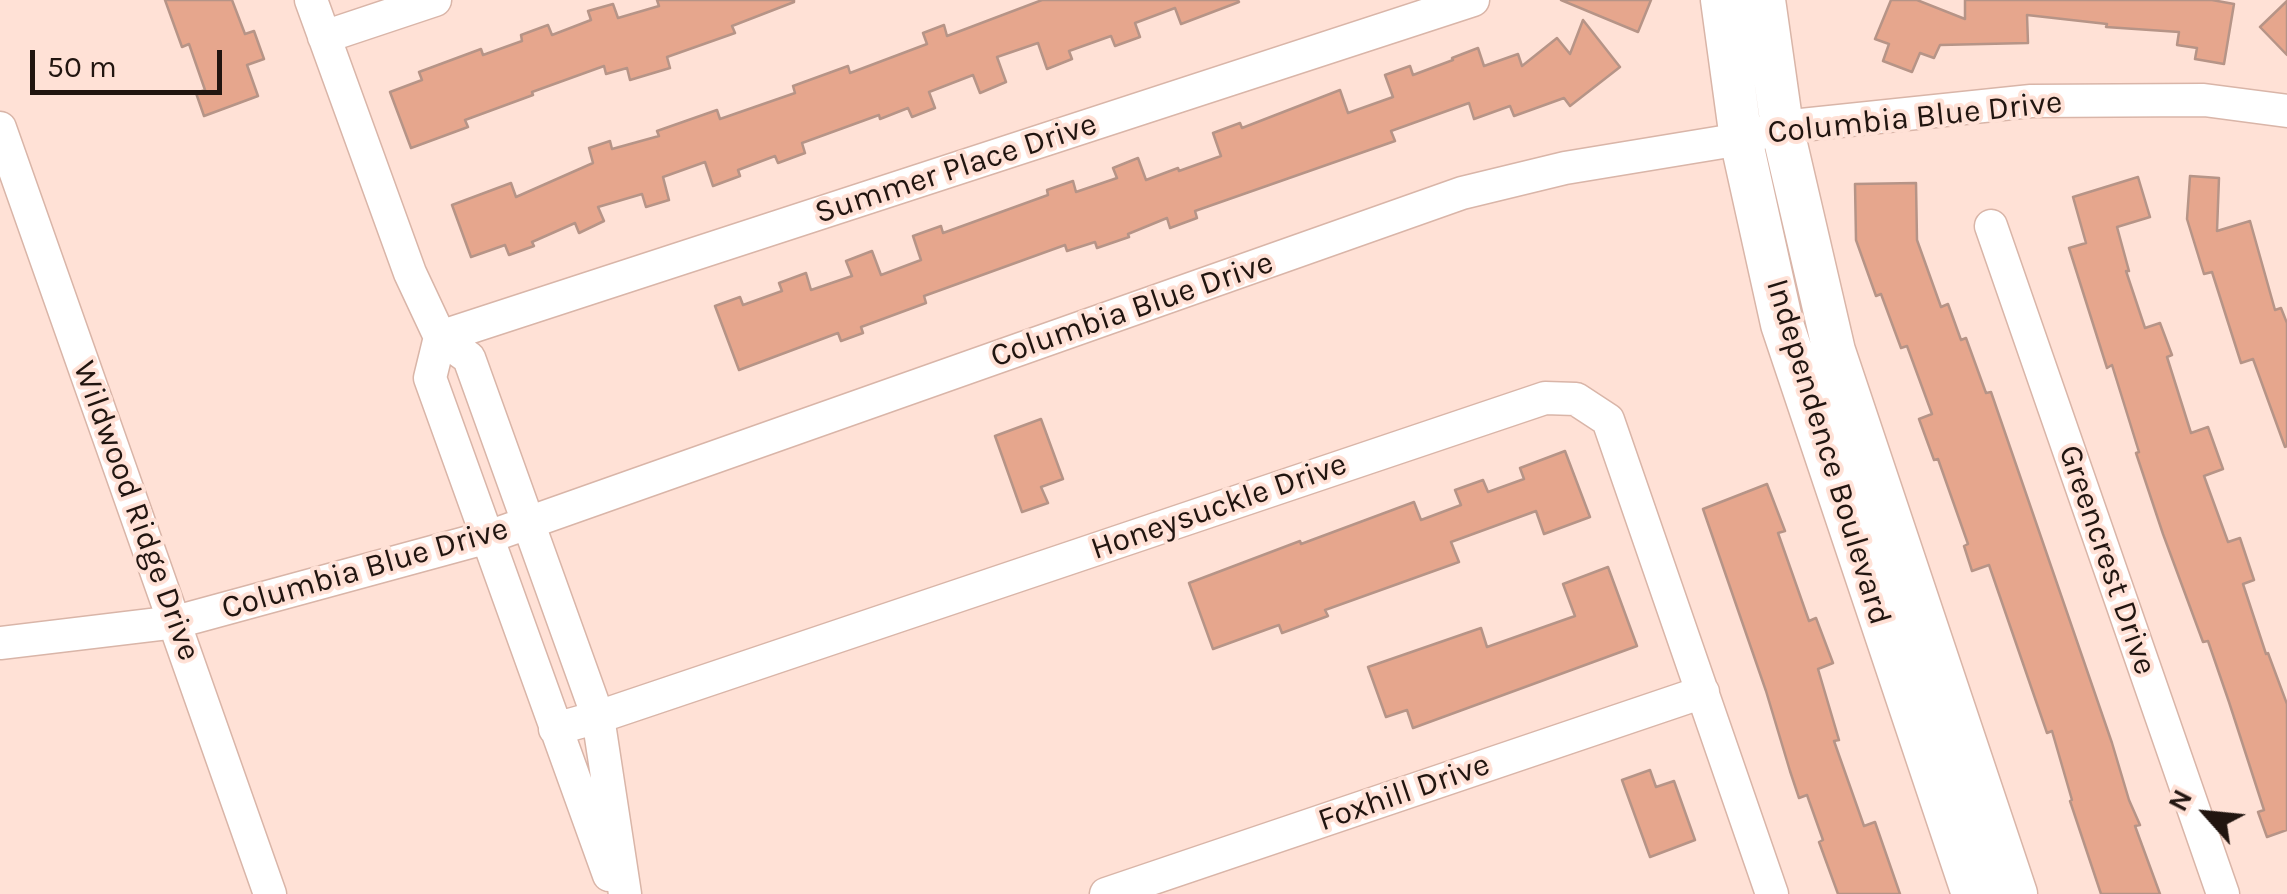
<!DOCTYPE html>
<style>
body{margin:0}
#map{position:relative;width:2287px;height:894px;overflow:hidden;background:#ffe1d6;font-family:Karla,sans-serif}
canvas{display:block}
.north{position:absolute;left:2157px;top:764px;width:100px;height:100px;-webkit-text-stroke:8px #ffe1d6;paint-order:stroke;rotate:297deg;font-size:28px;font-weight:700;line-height:40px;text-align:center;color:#211510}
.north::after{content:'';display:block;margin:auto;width:35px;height:45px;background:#211510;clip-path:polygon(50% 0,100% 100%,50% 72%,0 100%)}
.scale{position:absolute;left:30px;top:50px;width:192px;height:45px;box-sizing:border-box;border:5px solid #211510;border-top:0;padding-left:12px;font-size:30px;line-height:35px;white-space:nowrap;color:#211510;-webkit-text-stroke:8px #ffe1d6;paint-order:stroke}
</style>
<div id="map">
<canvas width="2287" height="894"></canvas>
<div class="north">N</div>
<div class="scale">50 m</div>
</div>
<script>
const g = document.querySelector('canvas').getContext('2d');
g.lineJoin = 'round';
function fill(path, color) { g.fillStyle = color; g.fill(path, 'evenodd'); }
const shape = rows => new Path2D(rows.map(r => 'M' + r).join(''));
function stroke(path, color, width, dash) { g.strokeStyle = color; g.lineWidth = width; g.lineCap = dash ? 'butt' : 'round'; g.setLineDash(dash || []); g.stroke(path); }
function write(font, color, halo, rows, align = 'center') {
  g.font = font + ' Karla,sans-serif'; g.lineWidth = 8; g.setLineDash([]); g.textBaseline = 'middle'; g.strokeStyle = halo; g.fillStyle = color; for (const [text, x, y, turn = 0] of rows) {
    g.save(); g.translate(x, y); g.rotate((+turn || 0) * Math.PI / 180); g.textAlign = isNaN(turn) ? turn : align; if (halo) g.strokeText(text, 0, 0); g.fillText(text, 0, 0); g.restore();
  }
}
const building = shape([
 [165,0,232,0,245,34,254,31,264,59,247,65,258,96,204,116,196,93,205,90,189,44,182,47,165,0],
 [657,0,794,0,794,2,732,26,735,33,667,57,670,68,630,80,627,68,606,74,604,66,532,92,533,95,465,120,468,127,411,148,390,92,422,80,419,72,481,49,483,55,522,41,521,35,548,25,552,35,591,20,588,11,613,4,618,18,659,6,657,0],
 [1042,0,1238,0,1239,2,1181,24,1175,8,1135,23,1140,37,1115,46,1111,36,1069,51,1072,59,1047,69,1038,43,997,57,1006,82,980,93,973,75,929,92,935,108,912,117,908,108,880,119,879,115,802,143,805,153,778,163,775,156,738,170,740,176,713,186,705,162,663,177,669,200,646,207,642,194,598,207,604,221,579,233,575,223,532,242,534,246,509,255,505,245,471,257,452,205,511,183,516,197,593,163,589,148,610,141,612,149,659,136,657,131,717,110,720,119,795,93,793,86,848,66,850,73,927,44,923,33,944,25,947,36,1042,0],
 [1561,0,1651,0,1638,32,1561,0],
 [1891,0,1917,0,1965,19,1965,0,2212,0,2234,4,2224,64,2195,59,2197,48,2177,45,2179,32,2106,27,2107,24,2027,15,2028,43,1940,45,1934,58,1920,53,1912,72,1883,61,1889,44,1875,39,1891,0],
 [2287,1,2287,55,2260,27,2287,1],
 [1583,20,1620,67,1570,106,1564,98,1514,116,1510,106,1474,119,1469,103,1391,131,1395,141,1195,211,1197,218,1170,228,1167,218,1128,234,1129,237,1097,248,1095,242,1067,251,1065,245,924,296,926,303,861,327,863,333,841,341,838,333,739,370,715,306,740,297,743,305,782,291,779,283,806,273,811,290,852,276,846,261,872,251,881,275,921,260,913,236,941,226,943,233,1048,195,1047,190,1073,181,1076,192,1117,178,1113,168,1138,158,1146,180,1178,168,1179,171,1221,156,1213,133,1240,123,1242,128,1340,90,1348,113,1393,97,1385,75,1410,66,1413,75,1453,60,1452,58,1478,48,1484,66,1518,54,1522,66,1557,38,1570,54,1583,20],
 [2190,176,2219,178,2217,231,2250,221,2275,310,2281,308,2287,323,2287,446,2285,447,2253,359,2241,363,2212,272,2204,274,2187,219,2190,176],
 [2138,177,2150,217,2117,227,2129,271,2126,271,2145,328,2160,323,2172,355,2167,357,2191,433,2208,427,2223,469,2204,476,2228,542,2240,538,2254,580,2243,584,2266,654,2268,653,2287,704,2287,830,2267,837,2258,812,2264,810,2229,702,2208,641,2203,642,2163,534,2136,453,2139,452,2112,365,2107,368,2069,248,2086,243,2073,197,2138,177],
 [1916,183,1917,240,1941,307,1948,304,1961,340,1966,338,1986,393,1991,392,2112,743,2129,800,2140,825,2135,826,2160,894,2101,894,2070,801,2072,800,2052,731,2047,733,1989,565,1972,571,1964,546,1968,544,1938,459,1934,460,1919,419,1932,414,1907,346,1901,348,1881,294,1876,296,1856,240,1855,184,1916,183],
 [1041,419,1063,479,1041,487,1048,503,1022,512,995,436,1041,419],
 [1565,451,1590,517,1544,534,1536,511,1451,542,1459,562,1325,610,1328,616,1282,633,1279,625,1213,649,1189,583,1300,541,1301,544,1414,502,1421,520,1461,505,1455,490,1483,480,1488,492,1524,479,1520,468,1565,451],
 [1767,484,1785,531,1778,533,1809,621,1816,618,1833,663,1818,669,1839,740,1834,741,1864,826,1875,822,1900,894,1838,894,1819,842,1823,840,1807,795,1799,798,1790,771,1766,691,1703,509,1767,484],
 [1608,567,1637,646,1413,728,1407,710,1386,717,1368,667,1481,628,1487,647,1575,616,1563,584,1608,567],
 [1650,770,1656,787,1674,781,1695,840,1650,857,1622,780,1650,770]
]);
fill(building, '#e6a68d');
stroke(building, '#b69487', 2.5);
const minor = shape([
 [311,0,410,273,440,337,469,358,598,717,625,894],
 [324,37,435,0],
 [0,128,270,894],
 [1991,226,2223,894],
 [440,337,1473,0],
 [440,337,430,378,609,875],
 [0,643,176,622,488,537,1462,193,1565,168,1741,139,1782,127,2031,101,2204,100,2287,111],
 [555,729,598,717,1545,398,1576,399,1608,420,1772,894],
 [1106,894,1703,692]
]);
const major = shape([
 [1722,0,1741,139,1782,324,1973,894],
 [1764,0,1782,127,1834,351,2016,894]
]);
stroke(minor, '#d9b5a8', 35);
stroke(major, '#d9b5a8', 45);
stroke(minor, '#fff', 32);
stroke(major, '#fff', 42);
write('32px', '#211510', '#ffe1d6', [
 ["Columbia Blue Drive",1915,118,-6],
 ["Summer Place Drive",956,169,-18],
 ["Columbia Blue Drive",1132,310,-19],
 ["Independence Boulevard",1828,452,73],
 ["Honeysuckle Drive",1219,507,-19],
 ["Wildwood Ridge Drive",136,511,70],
 ["Greencrest Drive",2107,560,71],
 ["Columbia Blue Drive",365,569,-16],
 ["Foxhill Drive",1404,793,-19]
]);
</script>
